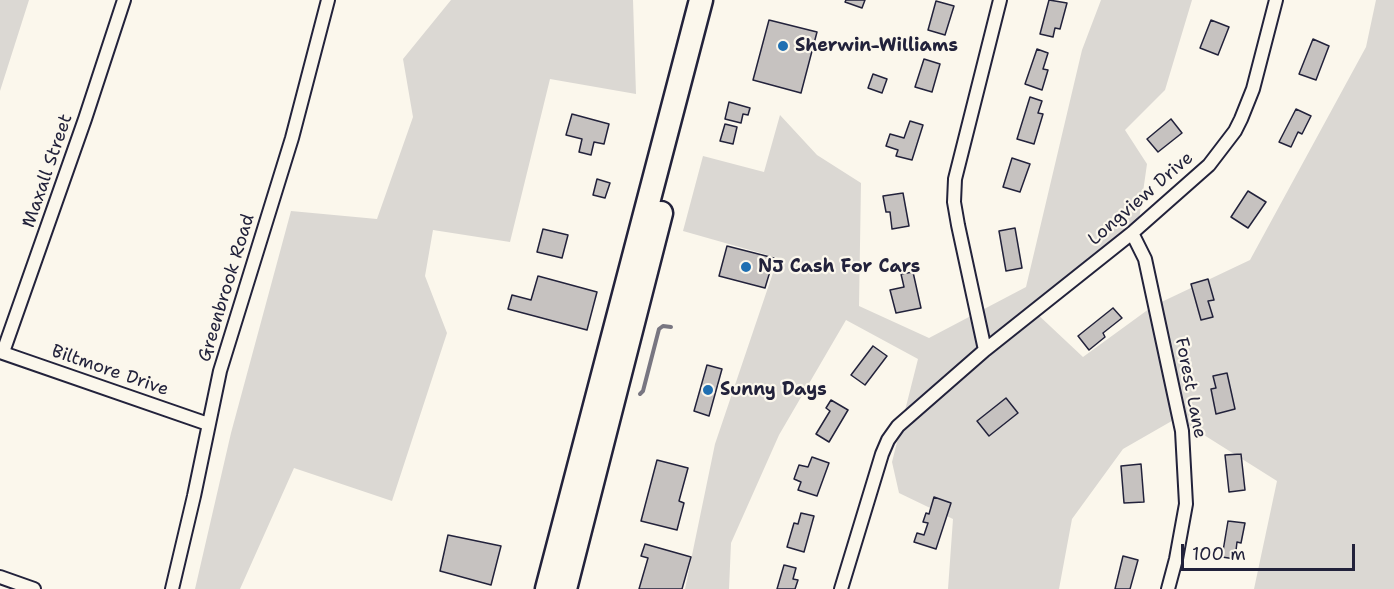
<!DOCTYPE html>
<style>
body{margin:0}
#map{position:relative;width:1394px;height:589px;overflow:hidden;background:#fbf7ec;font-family:"Shantell Sans",sans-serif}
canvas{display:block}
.scale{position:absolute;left:1181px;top:544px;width:174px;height:27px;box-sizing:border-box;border:3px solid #22223b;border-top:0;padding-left:8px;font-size:18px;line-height:21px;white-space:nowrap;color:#22223b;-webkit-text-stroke:4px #fbf7ec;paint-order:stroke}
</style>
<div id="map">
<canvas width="1394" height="589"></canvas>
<div class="scale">100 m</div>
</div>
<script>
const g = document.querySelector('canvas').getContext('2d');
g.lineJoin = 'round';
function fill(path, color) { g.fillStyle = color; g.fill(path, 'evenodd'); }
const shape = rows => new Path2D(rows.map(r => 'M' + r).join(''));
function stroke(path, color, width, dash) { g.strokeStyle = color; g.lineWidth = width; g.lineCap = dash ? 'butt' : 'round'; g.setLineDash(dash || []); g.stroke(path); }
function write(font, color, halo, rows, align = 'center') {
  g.font = font + ' "Shantell Sans",sans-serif'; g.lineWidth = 4.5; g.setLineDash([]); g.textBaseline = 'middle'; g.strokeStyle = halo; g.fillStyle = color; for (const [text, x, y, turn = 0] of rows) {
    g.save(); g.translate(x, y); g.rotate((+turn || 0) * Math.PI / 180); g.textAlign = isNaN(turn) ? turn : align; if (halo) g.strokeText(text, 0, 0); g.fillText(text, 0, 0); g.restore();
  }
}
fill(shape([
 [0,0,29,0,0,91],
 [451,0,633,0,636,94,550,79,510,242,433,230,425,276,447,333,392,501,294,468,240,589,195,589,231,433,291,211,377,219,413,117,403,59],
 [1101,0,1192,0,1165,90,1125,130,1147,164,1139,220,1034,311,1083,357,1153,306,1250,260,1366,47,1376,0,1394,0,1394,589,1254,589,1277,481,1177,418,1123,449,1072,519,1059,589,948,589,953,519,899,493,892,462,918,359,846,320,779,435,731,543,729,589,685,589,715,444,778,258,683,231,703,156,764,172,780,115,817,155,861,183,859,306,929,338,1026,287,1082,50]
]), '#dbd8d3');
stroke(shape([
 [640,394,643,391,659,329,663,326,671,327]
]), '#787681', 4);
const building = shape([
 [846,0,865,0,862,8,845,2,846,0],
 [1049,0,1067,3,1060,29,1055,28,1053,37,1040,34,1049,0],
 [936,1,954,6,945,35,928,30,936,1],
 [769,20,817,32,801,93,753,80,769,20],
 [1211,20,1229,27,1218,55,1200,48,1211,20],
 [1313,39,1329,46,1316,80,1299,74,1313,39],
 [1037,49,1048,53,1043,69,1048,70,1042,90,1025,84,1037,49],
 [924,59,940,64,932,92,915,87,924,59],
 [873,74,887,79,882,93,868,88,873,74],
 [1030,97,1042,101,1038,113,1043,114,1034,144,1017,139,1030,97],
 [729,102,750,108,748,115,743,114,741,123,725,119,729,102],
 [1296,109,1311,116,1302,134,1298,132,1291,147,1279,142,1296,109],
 [572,114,609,124,604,144,594,142,591,155,579,152,582,139,566,135,572,114],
 [1171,119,1182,133,1158,152,1147,139,1171,119],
 [910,121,923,125,912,160,896,156,898,150,886,146,890,134,904,138,910,121],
 [725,124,737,127,733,144,720,141,725,124],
 [1012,158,1030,164,1020,192,1003,187,1012,158],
 [597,179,610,183,605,198,593,195,597,179],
 [1248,191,1266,202,1248,228,1231,217,1248,191],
 [903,193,909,226,892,229,890,212,886,212,883,196,903,193],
 [1015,228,1022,268,1006,271,999,231,1015,228],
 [543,229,568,235,562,258,537,252,543,229],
 [727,246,774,258,765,288,719,276,727,246],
 [913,272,921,308,896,313,890,290,904,287,901,274,913,272],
 [538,276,597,292,587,330,508,309,512,295,531,300,538,276],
 [1208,279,1214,300,1208,301,1213,317,1201,320,1191,284,1208,279],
 [1113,308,1122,318,1103,333,1105,337,1089,350,1078,336,1113,308],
 [873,346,887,356,865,385,851,375,873,346],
 [707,365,722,369,709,416,694,411,707,365],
 [1227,373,1235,409,1216,414,1211,389,1216,388,1213,376,1227,373],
 [1006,398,1018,413,989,436,977,421,1006,398],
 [831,400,848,410,829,442,816,434,830,411,826,408,831,400],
 [1241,454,1245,490,1229,492,1225,455,1241,454],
 [812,457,829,463,817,496,798,490,801,482,794,479,799,465,808,467,812,457],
 [657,460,688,468,679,501,684,503,677,530,641,521,657,460],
 [1141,464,1144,502,1124,503,1121,466,1141,464],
 [934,497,951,503,936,549,914,542,917,533,924,535,928,523,923,522,926,513,929,514,934,497],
 [801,513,814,516,804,552,787,547,794,523,798,524,801,513],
 [1228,521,1245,523,1241,543,1237,542,1235,559,1222,557,1228,521],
 [448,535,501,546,491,585,440,571,448,535],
 [645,544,691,557,682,589,639,589,648,558,641,556,645,544],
 [1123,556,1138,560,1130,589,1115,589,1123,556],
 [784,565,796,568,793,579,798,580,795,589,777,589,784,565]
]);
fill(building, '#c6c2c0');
stroke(building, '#22223b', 1.5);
const street = shape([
 [1132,233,1145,259,1182,431,1186,504,1176,559,1168,589],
 [985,350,1132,233,1209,165,1235,131,1241,119,1253,89,1276,0],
 [0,352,208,424],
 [3,352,85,119,124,0],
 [0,577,34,589],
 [172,589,194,496,220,371,292,138,328,0],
 [841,589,882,454,888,440,898,426,985,350,958,225,954,202,955,179,1000,0]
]);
const highway = shape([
 [547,589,701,0],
 [565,589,661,213]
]);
stroke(street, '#22223b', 16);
stroke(highway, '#22223b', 27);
stroke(street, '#fbf7ec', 12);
stroke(highway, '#fbf7ec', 22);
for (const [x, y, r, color] of [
 [783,46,6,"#1f6fb2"],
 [746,267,6,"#1f6fb2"],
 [708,390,6,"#1f6fb2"]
]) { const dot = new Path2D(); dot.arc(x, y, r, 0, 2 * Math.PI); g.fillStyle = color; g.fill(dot); stroke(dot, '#fbf7ec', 2); }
write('bold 18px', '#22223b', '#fbf7ec', [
 ["Sherwin-Williams",795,46],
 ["NJ Cash For Cars",758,267],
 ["Sunny Days",720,390]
], 'left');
write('18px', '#22223b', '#fbf7ec', [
 ["Maxall Street",48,171,-71],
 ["Longview Drive",1141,199,-41],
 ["Greenbrook Road",227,288,-73],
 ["Biltmore Drive",110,371,19],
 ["Forest Lane",1190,388,79]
]);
</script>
